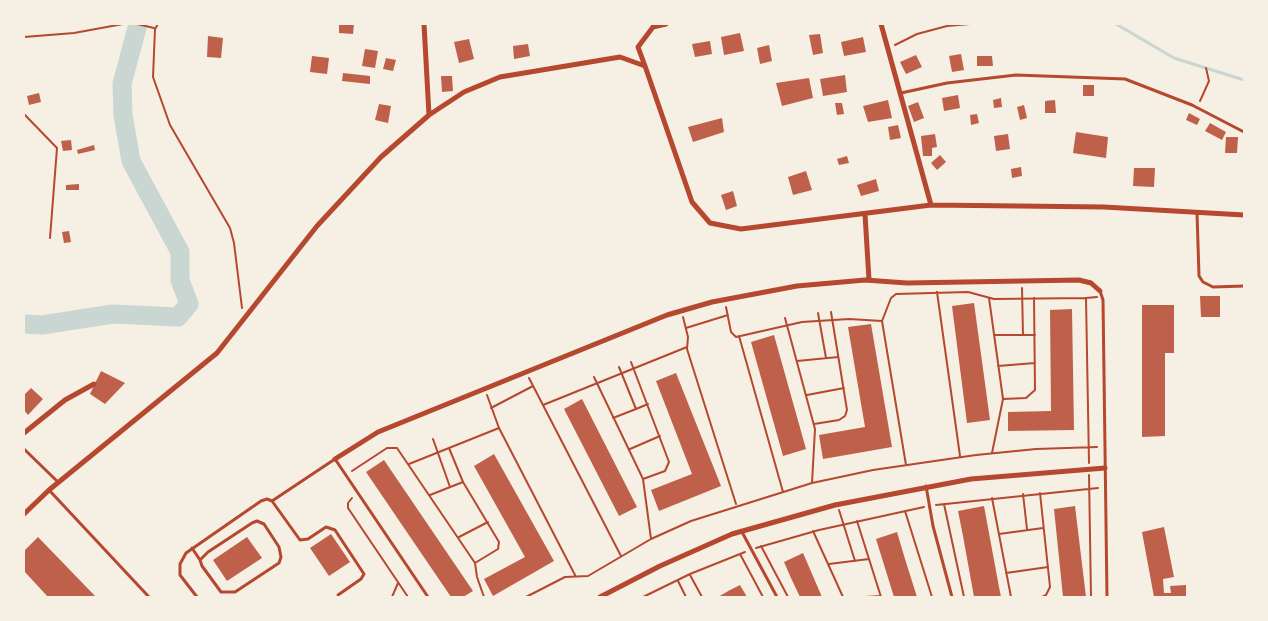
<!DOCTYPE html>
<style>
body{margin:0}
#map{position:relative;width:1268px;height:621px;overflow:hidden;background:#f6efe4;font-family:Bitter,serif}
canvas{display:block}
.frame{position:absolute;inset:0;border:25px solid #f6efe4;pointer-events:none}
</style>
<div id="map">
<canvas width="1268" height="621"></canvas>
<div class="frame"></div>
</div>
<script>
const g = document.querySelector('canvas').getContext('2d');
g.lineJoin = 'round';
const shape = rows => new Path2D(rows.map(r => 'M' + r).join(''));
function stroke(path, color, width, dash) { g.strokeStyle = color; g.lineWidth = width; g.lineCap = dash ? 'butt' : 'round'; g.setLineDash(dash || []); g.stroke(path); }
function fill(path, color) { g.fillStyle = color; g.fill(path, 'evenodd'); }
stroke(shape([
 [1116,24,1174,58,1244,80]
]), '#c9d6d2', 3);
stroke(shape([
 [24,324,42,325,113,314,178,317,189,304,180,280,180,252,131,161,123,115,122,84,138,24]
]), '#c9d6d2', 19);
fill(shape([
 [339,24,354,24,353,34,339,33],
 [740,33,744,51,724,55,721,37],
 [820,34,823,53,813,55,809,35],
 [208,36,223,38,221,58,207,57],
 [863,37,866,52,844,56,841,42],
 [469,39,474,59,459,63,454,42],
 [710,41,712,54,695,57,692,44],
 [528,44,530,56,514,59,513,46],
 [769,45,772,61,760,64,757,48],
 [365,49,378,51,375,68,362,66],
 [961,54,964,70,952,72,949,56],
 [916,55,922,67,906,74,900,62],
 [312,56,329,58,327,74,310,72],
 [977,56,992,56,993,66,977,66],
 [386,58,396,60,393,71,383,69],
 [343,73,370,76,370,84,342,81],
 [845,75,847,92,823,96,820,79],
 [441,76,452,76,453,91,442,92],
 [809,78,813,98,782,106,776,83],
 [1083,85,1094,85,1094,96,1083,96],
 [39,93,41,102,29,105,27,96],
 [958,95,960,108,944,111,942,98],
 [1001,98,1002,107,994,108,993,100],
 [888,100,892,118,868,122,863,106],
 [1055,100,1056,113,1045,113,1045,101],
 [918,102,924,118,914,122,908,106],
 [835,103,842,103,844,114,837,115],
 [379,104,391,106,388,123,375,120],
 [1024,105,1027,118,1020,120,1017,107],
 [1189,113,1200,119,1197,125,1186,120],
 [977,114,979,123,971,125,970,115],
 [722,118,724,132,693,142,688,127],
 [1210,123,1226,132,1222,140,1205,131],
 [898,125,901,138,890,140,888,127],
 [1076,132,1108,137,1106,158,1073,153],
 [935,134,937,147,932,148,932,156,923,156,921,136],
 [1008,134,1010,149,996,151,994,136],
 [1226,137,1238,137,1237,153,1225,153],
 [71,140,72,150,63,151,61,141],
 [94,145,95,150,78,154,77,150],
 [940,155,946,162,937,170,931,163],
 [847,156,849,163,839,165,837,159],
 [1021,167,1022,176,1012,178,1011,169],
 [1134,168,1155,168,1154,187,1133,186],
 [806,171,812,190,793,195,788,177],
 [876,179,879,191,861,196,857,185],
 [79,184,79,190,66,190,66,185],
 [733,191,737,206,726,210,721,195],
 [69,231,71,242,64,243,62,232],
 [1200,296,1220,296,1220,317,1201,317],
 [974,303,990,420,967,423,952,306],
 [1142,305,1174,305,1174,353,1165,353,1165,436,1142,437],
 [1072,309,1074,430,1008,431,1008,412,1051,411,1050,310],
 [871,324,892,447,823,459,819,435,865,427,848,327],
 [774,335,806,449,783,456,751,342],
 [101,371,125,383,105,404,90,394],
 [676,373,721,486,659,511,651,490,692,474,656,381],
 [31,388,43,399,28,415,24,410,24,395],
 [582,399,637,507,619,516,564,409],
 [494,454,554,561,493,596,484,579,525,557,474,466],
 [384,460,473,591,463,597,451,597,366,472],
 [984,506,999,587,1001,597,974,597,963,536,958,511],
 [1075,506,1086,597,1063,597,1054,509],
 [1164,527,1174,577,1163,579,1164,593,1171,593,1170,586,1186,585,1186,597,1154,597,1142,532],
 [897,532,905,559,917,597,894,597,876,539],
 [331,534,350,562,329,576,310,548],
 [38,537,96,597,48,597,24,571,24,551],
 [247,537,262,558,227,581,213,560],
 [803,553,819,590,822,597,800,597,791,578,784,562],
 [740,585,747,597,718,597,730,590]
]), '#bf614a');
stroke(shape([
 [137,24,154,28],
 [158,24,155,29,153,77,170,125,230,228,234,243,242,308],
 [24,37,74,33,123,24],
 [895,45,917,34,947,26,970,24],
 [1200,101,1209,81,1206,68],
 [24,114,57,148,50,238],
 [1022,288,1023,335],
 [937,292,960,456],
 [989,298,1003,399,992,453],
 [1086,298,1097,297],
 [726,307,731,332,736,337,802,322,849,319,882,321],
 [818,313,826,358],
 [683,317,688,337,687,349,736,504],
 [785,318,815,429,812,483],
 [686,328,728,315],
 [995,335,1035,335],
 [739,336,783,492],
 [797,361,838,357],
 [631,362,669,462,665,471,643,479],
 [998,366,1035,363],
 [619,367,636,409,648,404],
 [594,377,643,479,651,539],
 [529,378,621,556],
 [487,395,499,428,575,575],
 [807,395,844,388],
 [1003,399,1026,398,1035,390,1034,298],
 [543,405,687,347],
 [491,408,533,386],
 [613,418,636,409],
 [814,424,839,420,845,416,847,410,831,312],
 [433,439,450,487],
 [449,448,463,482,499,542,498,549,475,563],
 [630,449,660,436],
 [409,464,499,428],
 [906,465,882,321,891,298,896,294,968,292,994,299,1086,298,1089,463],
 [352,471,387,448,397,448,475,563,477,577,484,597],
 [1089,475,1091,597],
 [1040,493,1050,587,1046,595,1042,597],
 [1023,494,1027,529],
 [430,495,463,482],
 [352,498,348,503,348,508,408,597],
 [992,498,1011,597],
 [944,504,964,597],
 [936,505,1098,488],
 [839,510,855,561],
 [905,511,932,597],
 [857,521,881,597],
 [813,531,843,597],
 [999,534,1043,528],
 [459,537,488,522],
 [761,546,788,597],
 [756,548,819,530,924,507],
 [740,554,763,597],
 [829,564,869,559],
 [1006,573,1048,567],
 [690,575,702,597],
 [678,581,686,597],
 [392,597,398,583],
 [526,597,565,577,588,576,651,539,691,521,812,483,873,470,976,455,1036,449,1097,447],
 [643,597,690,574,745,552],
 [866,597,880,596]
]), '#b5482f', 2);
stroke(shape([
 [901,93,947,83,1016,75,1125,79,1192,105,1244,132],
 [1197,213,1199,276,1203,282,1213,287,1244,286],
 [1100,291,1103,300,1107,597],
 [24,449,58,482],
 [926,486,933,526,952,597],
 [49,490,149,597],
 [257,521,264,524,279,547,281,557,279,563,235,592,221,592,202,566,200,560,208,552,252,523,257,521],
 [742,532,777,597],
 [192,548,200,560],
 [338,595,361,579,364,574,335,530,326,527,308,539,300,540,272,501,335,459,428,597],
 [197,597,180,575,180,564,186,553,261,501,267,499,272,501]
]), '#b5482f', 3);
stroke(shape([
 [424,24,429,115],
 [881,24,931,205],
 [645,66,638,47,653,27,666,24],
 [865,214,869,280],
 [24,433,65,400,94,384],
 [335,459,378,432,667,315,712,302,797,286,865,280,907,283,1079,280,1091,283,1100,291],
 [24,514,49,490,217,353,317,226,381,157,429,115,464,92,500,77,620,57,645,66,692,202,710,223,741,229,931,205,1104,207,1244,215],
 [600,597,660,566,732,534,835,505,971,479,1105,468]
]), '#b5482f', 5);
</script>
